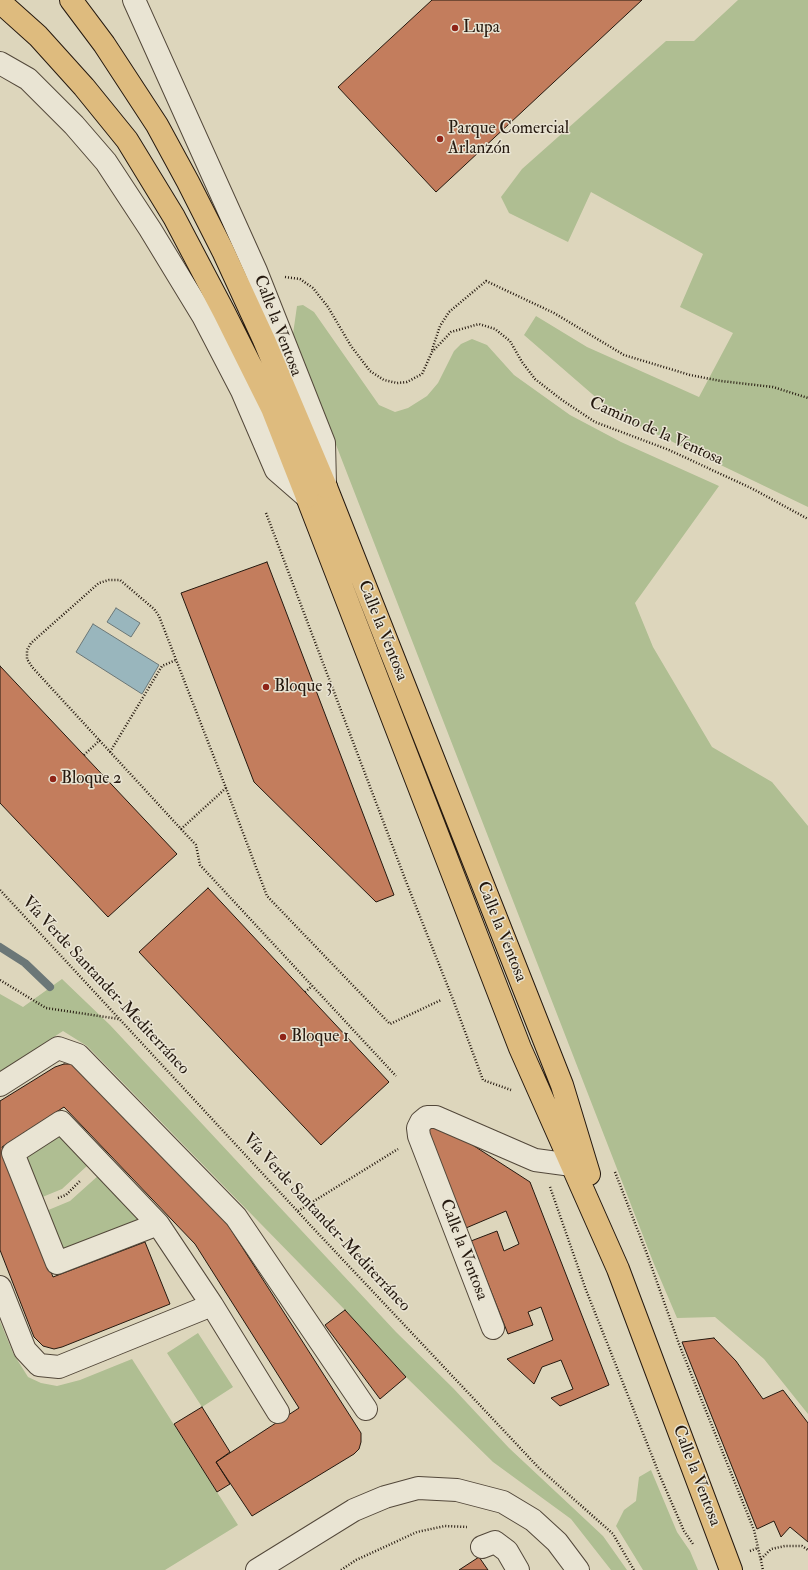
<!DOCTYPE html>
<meta charset="utf-8">
<style>
body{margin:0}
canvas{display:block;background:#ddd6bc}
</style>
<canvas width="808" height="1570"></canvas>
<script>
const g = document.querySelector('canvas').getContext('2d');
g.lineJoin = 'round';
function fill(path, color) { g.fillStyle = color; g.fill(path, 'evenodd'); }
const shape = rows => new Path2D(rows.map(r => 'M' + r).join(''));
function stroke(path, color, width, dash) { g.strokeStyle = color; g.lineWidth = width; g.lineCap = dash ? 'butt' : 'round'; g.setLineDash(dash || []); g.stroke(path); }
function write(font, color, halo, rows, align = 'center') {
  g.font = font + ' "IM FELL Double Pica",serif'; g.lineWidth = 3; g.setLineDash([]); g.textBaseline = 'middle'; g.strokeStyle = halo; g.fillStyle = color; for (const [text, x, y, turn = 0] of rows) {
    g.save(); g.translate(x, y); g.rotate((+turn || 0) * Math.PI / 180); g.textAlign = isNaN(turn) ? turn : align; if (halo) g.strokeText(text, 0, 0); g.fillText(text, 0, 0); g.restore();
  }
}
fill(shape([
 [738,0,808,0,808,507,623,418,599,400,524,335,536,316,587,347,699,397,733,333,680,307,703,254,591,192,568,242,509,213,501,197,522,169,666,41,694,41],
 [303,305,314,312,379,405,395,412,408,408,427,396,438,383,454,351,461,344,472,339,487,345,514,375,570,415,621,442,719,486,635,603,653,647,712,747,772,782,808,826,808,1414,764,1359,715,1317,677,1318,654,1264,293,334,297,306],
 [62,979,110,1025,396,1332,453,1388,509,1448,603,1536,627,1570,611,1570,571,1519,493,1462,406,1377,345,1310,87,1046,63,1031,0,1072,0,994,23,1007],
 [60,1135,88,1165,62,1189,40,1198,24,1158],
 [99,1175,139,1219,62,1250,46,1211,70,1201],
 [0,1321,13,1353,28,1377,41,1383,57,1386,80,1380,132,1359,238,1525,165,1570,0,1570],
 [198,1333,233,1387,202,1407,167,1353],
 [651,1470,677,1532,690,1551,698,1570,643,1570,616,1526,624,1510,636,1501,639,1477]
]), '#afbe92');
const water = shape([
 [116,608,140,623,131,637,107,622,116,608],
 [93,624,159,665,142,694,76,652,93,624]
]);
fill(water, '#99b6bd');
stroke(water, '#6b7777', 1);
stroke(shape([
 [0,947,25,963,50,987]
]), '#6b7777', 8);
const building = shape([
 [432,0,642,0,436,192,338,87,432,0],
 [267,562,394,895,376,902,254,782,181,593,267,562],
 [0,666,177,854,108,917,0,803,0,666],
 [208,888,389,1082,321,1145,139,952,208,888],
 [64,1064,72,1064,82,1070,228,1225,361,1433,361,1442,359,1449,354,1454,252,1516,216,1462,299,1408,195,1244,64,1107,2,1147,53,1277,145,1242,170,1304,62,1347,54,1349,43,1346,34,1337,0,1250,0,1101,55,1067,64,1064],
 [431,1126,471,1144,530,1182,609,1385,560,1406,551,1398,573,1389,561,1360,542,1367,534,1384,507,1359,553,1340,541,1307,528,1312,533,1325,508,1334,471,1241,497,1231,504,1251,519,1244,506,1211,466,1228,428,1132,431,1126],
 [345,1310,406,1377,380,1399,325,1325,345,1310],
 [714,1338,736,1361,763,1399,783,1390,808,1423,808,1542,790,1527,781,1537,774,1521,757,1529,682,1342,714,1338],
 [202,1407,230,1452,216,1462,230,1484,217,1492,174,1424,202,1407],
 [479,1557,488,1570,459,1570,479,1557]
]);
fill(building, '#c37d5d');
stroke(building, '#25190f', 1);
const minor = shape([
 [134,0,256,271,324,443,325,484],
 [0,63,28,79,74,125,106,162,150,229,203,316,242,391,276,470,307,497],
 [0,1085,58,1048,78,1055,236,1217,366,1409],
 [158,1224,57,1263,13,1153,61,1122,158,1224,212,1305,278,1412],
 [0,1287,25,1350,39,1365,59,1367,212,1305],
 [493,1328,419,1136,418,1128,421,1122,427,1117,436,1117,535,1160,572,1165],
 [482,1547,495,1542,507,1551,518,1570],
 [257,1570,354,1510,385,1497,418,1488,457,1490,503,1502,533,1520,557,1542,578,1570]
]);
const primary = shape([
 [326,487,562,1085,589,1174],
 [307,497,520,1048,618,1269,731,1570]
]);
const motorway = shape([
 [71,0,104,44,157,125,188,182,223,251,264,340,326,487],
 [0,2,38,36,84,87,127,140,174,217,224,312,272,408,307,497]
]);
stroke(minor, '#53483a', 24);
stroke(primary, '#25190f', 24);
stroke(motorway, '#25190f', 24);
stroke(shape([
 [285,277,300,279,313,288,328,307,351,346,370,371,384,380,397,383,407,382,422,374,432,352,451,332,479,324,495,329,510,341,522,362,535,379,562,400,595,422,669,450,753,489,808,519],
 [432,350,440,326,449,312,486,281,554,313,624,355,690,375,721,381,773,387,808,398],
 [266,513,407,884,454,1002,483,1080,511,1090],
 [110,752,162,666,176,660],
 [84,755,100,740],
 [226,788,181,829,32,667,27,659,27,650,31,643,99,583,109,580,120,580,154,609,159,616,226,788,267,896,390,1024,441,1000],
 [181,829,196,845,200,865,396,1076],
 [0,890,313,1228,539,1468,613,1534,634,1570],
 [0,980,46,1008,119,1019],
 [305,992,312,986],
 [615,1172,647,1254,679,1344,754,1530,763,1570],
 [550,1187,586,1290,660,1476,684,1531,693,1544],
 [58,1198,66,1195,81,1180],
 [298,1211,398,1149],
 [750,1551,758,1548],
 [761,1559,771,1549,785,1546,802,1546,808,1550],
 [341,1570,356,1560,417,1532,445,1526,467,1527]
]), '#25190f', 2.5, [1, 2]);
stroke(minor, '#e9e4d3', 22);
stroke(primary, '#debb7e', 22);
stroke(motorway, '#debb7e', 22);
for (const [x, y, r, color] of [
 [455,28,4,"#8f2418"],
 [440,139,4,"#8f2418"],
 [266,687,4,"#8f2418"],
 [53,779,4,"#8f2418"],
 [283,1037,4,"#8f2418"]
]) { const dot = new Path2D(); dot.arc(x, y, r, 0, 2 * Math.PI); g.fillStyle = color; g.fill(dot); stroke(dot, '#e9e4d3', 1.5); }
write('17px', '#25190f', '#e9e4d3', [
 ["Lupa",463,28],
 ["Parque Comercial",448,129],
 ["Arlanzón",448,149],
 ["Bloque 3",274,687],
 ["Bloque 2",61,779],
 ["Bloque 1",291,1037]
], 'left');
write('17px', '#25190f', '#e9e4d3', [
 ["Calle la Ventosa",277,326,69],
 ["Camino de la Ventosa",656,432,24],
 ["Calle la Ventosa",382,631,68],
 ["Calle la Ventosa",501,932,68],
 ["Vía Verde Santander-Mediterráneo",105,986,47],
 ["Vía Verde Santander-Mediterráneo",326,1223,47],
 ["Calle la Ventosa",463,1250,69],
 ["Calle la Ventosa",696,1476,69]
]);
</script>
